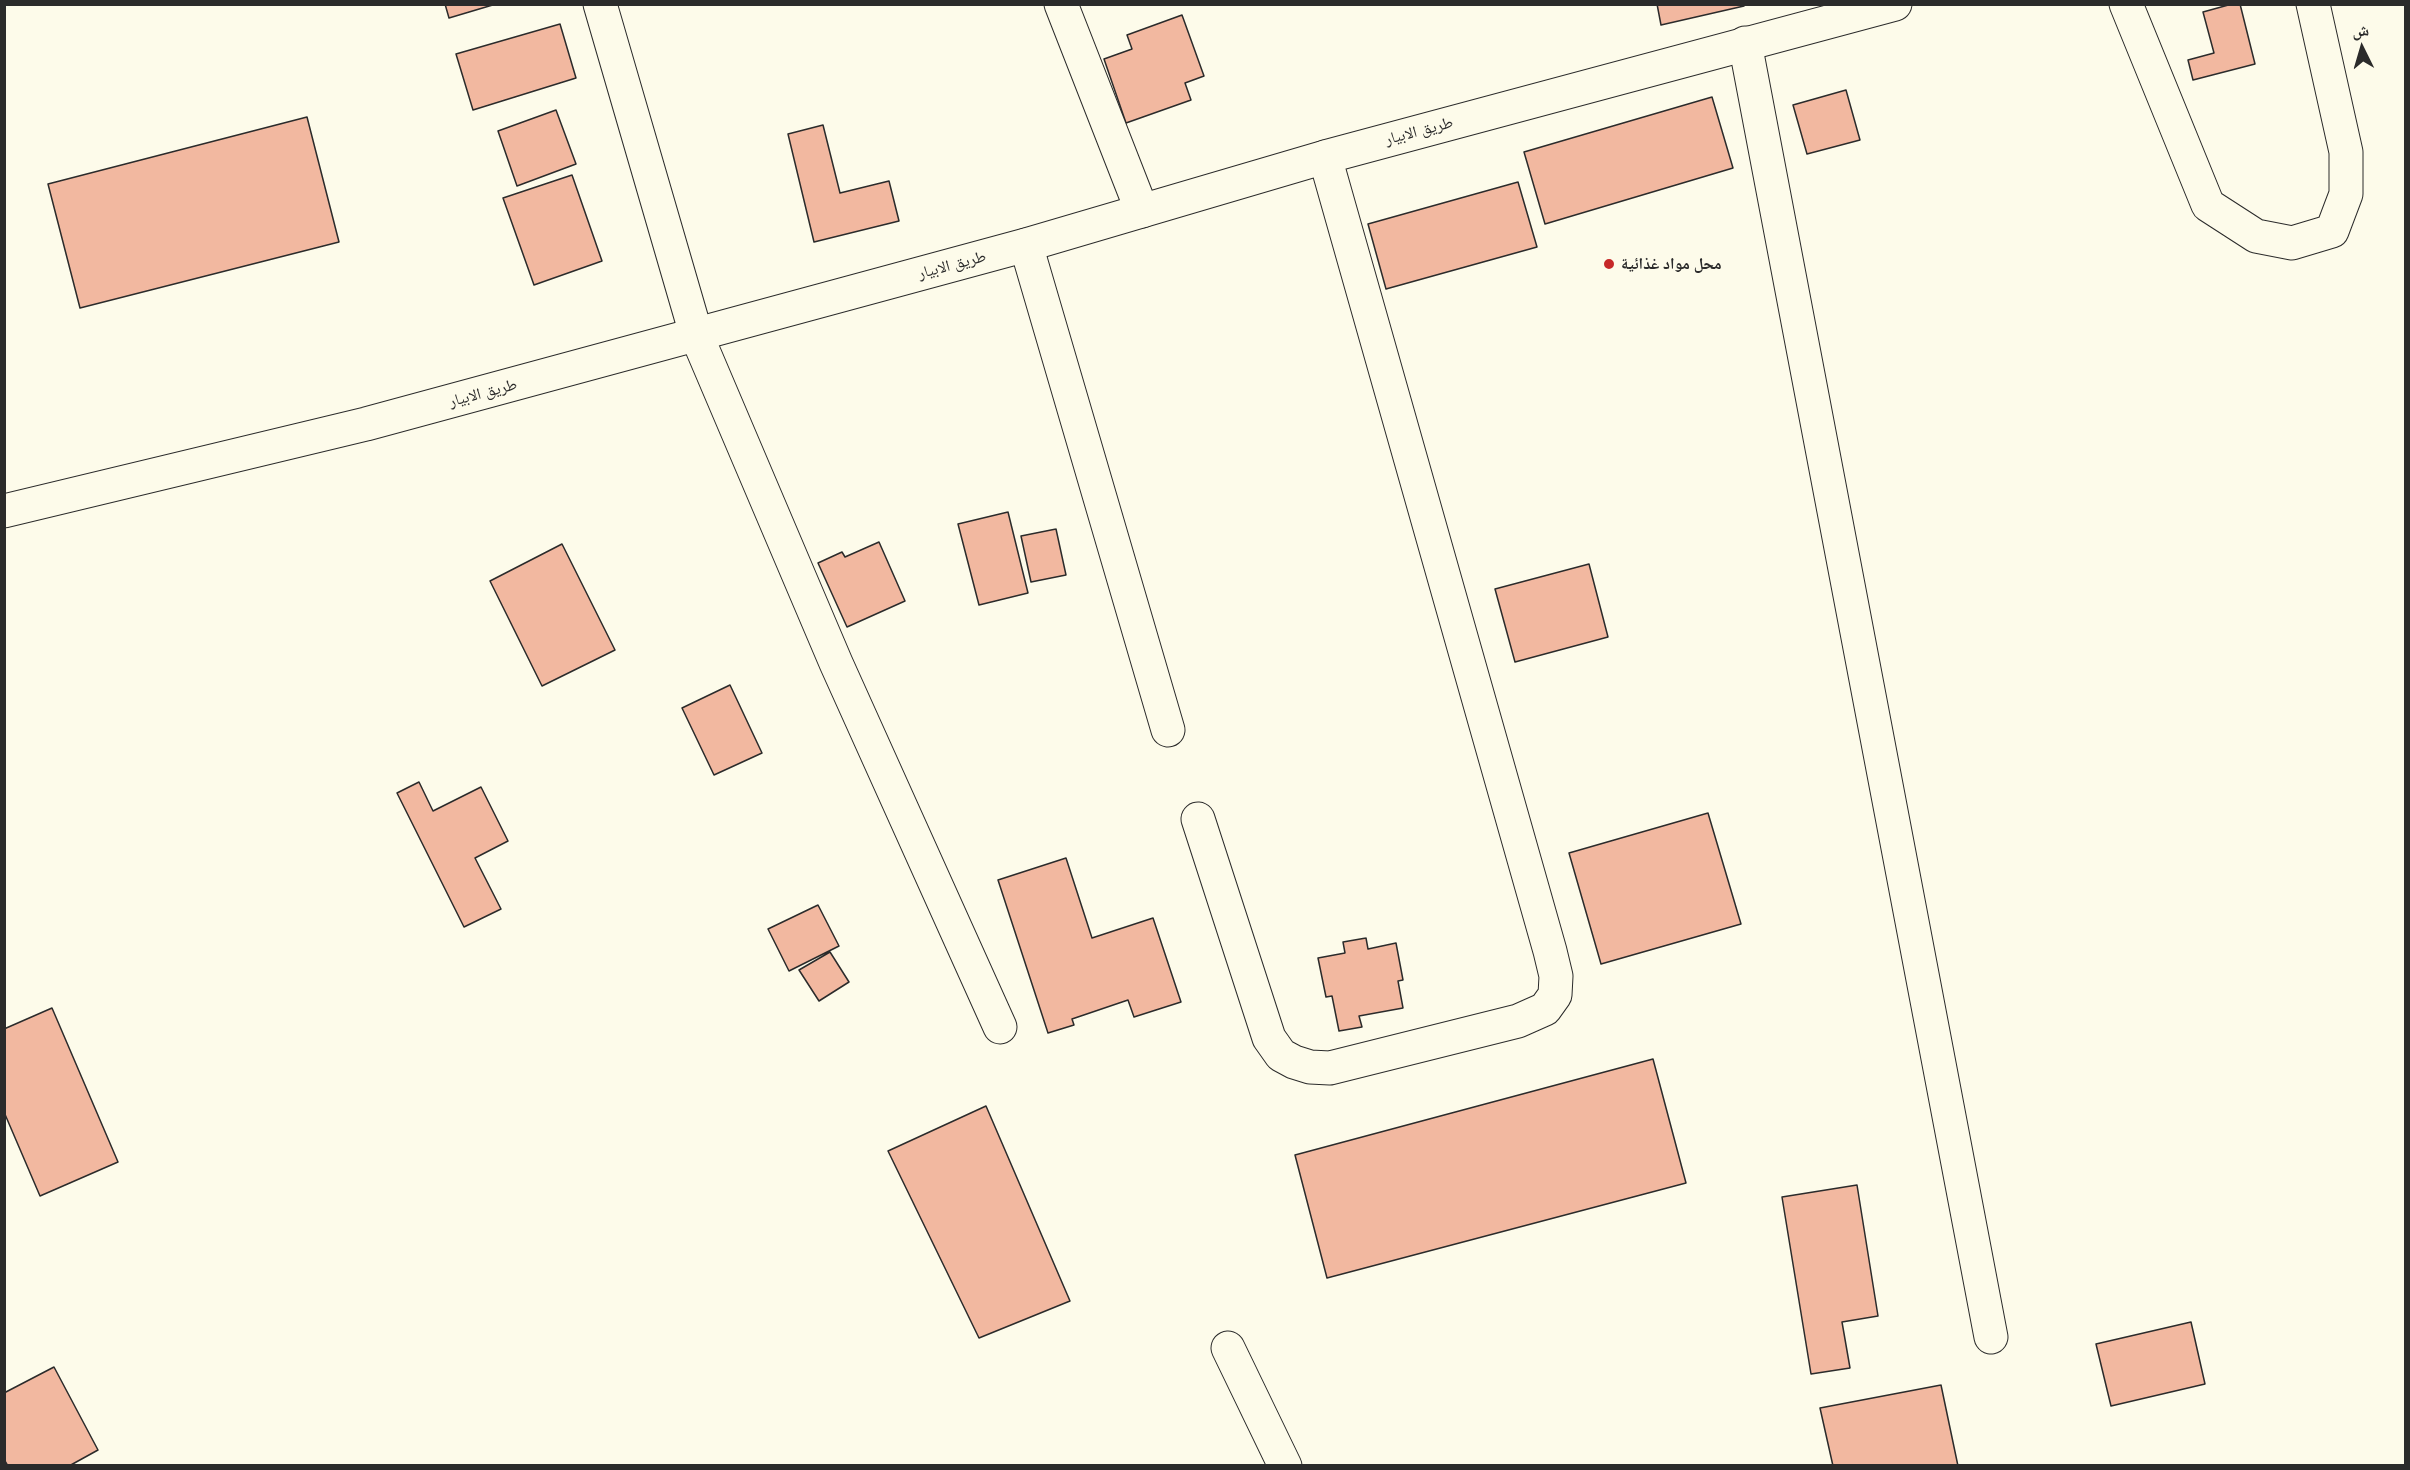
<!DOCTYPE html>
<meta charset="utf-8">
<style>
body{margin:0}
#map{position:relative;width:2410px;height:1470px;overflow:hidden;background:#fdfbea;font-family:Inter,"Noto Naskh Arabic",sans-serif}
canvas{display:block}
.frame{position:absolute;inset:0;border:6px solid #2b2b2b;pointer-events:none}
.north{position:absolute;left:2332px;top:18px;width:60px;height:60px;-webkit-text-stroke:4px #fdfbea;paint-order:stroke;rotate:355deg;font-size:16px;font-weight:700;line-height:24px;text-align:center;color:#2b2b2b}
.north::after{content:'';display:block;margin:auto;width:21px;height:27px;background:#2b2b2b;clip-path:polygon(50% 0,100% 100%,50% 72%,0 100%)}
</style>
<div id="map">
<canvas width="2410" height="1470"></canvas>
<div class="frame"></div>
<div class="north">ش</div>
</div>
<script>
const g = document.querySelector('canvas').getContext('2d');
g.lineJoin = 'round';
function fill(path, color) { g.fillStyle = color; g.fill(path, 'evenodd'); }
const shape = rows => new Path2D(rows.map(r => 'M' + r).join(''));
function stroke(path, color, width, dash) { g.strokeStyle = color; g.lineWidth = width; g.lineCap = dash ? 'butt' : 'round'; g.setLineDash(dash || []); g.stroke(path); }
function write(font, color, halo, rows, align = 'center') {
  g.font = font + ' Inter,"Noto Naskh Arabic",sans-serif'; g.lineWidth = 4.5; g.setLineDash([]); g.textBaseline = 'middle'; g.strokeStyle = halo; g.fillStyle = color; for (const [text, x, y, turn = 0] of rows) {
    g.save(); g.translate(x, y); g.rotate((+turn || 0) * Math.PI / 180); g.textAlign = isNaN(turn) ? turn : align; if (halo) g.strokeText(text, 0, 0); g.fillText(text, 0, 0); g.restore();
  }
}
const building = shape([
 [445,4,496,4,449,18,445,4],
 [1657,4,1743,4,1744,6,1661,25,1657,4],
 [2232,4,2240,4,2255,64,2193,80,2188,60,2214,53,2203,12,2232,4],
 [1182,15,1204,76,1185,83,1191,100,1126,123,1104,59,1132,49,1127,35,1182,15],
 [560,24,576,78,473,110,456,54,560,24],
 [1846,90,1860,140,1807,154,1793,105,1846,90],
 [1712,97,1733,168,1545,224,1524,152,1712,97],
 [556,110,576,164,517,186,498,131,556,110],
 [307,117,339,242,80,308,48,184,307,117],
 [823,125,840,193,889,181,899,221,814,242,788,134,823,125],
 [572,175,602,261,534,285,503,198,572,175],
 [1518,182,1537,247,1386,289,1368,224,1518,182],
 [1008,512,1028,593,979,605,958,524,1008,512],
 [1056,529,1066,575,1031,582,1021,536,1056,529],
 [879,542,905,601,847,627,818,563,842,552,845,557,879,542],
 [562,544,615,650,542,686,490,581,562,544],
 [1589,564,1608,637,1515,662,1495,589,1589,564],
 [730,685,762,753,714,775,682,708,730,685],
 [419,782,433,811,481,787,508,841,475,858,501,909,464,927,397,793,419,782],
 [1708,813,1741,924,1601,964,1569,853,1708,813],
 [1066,858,1092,938,1153,918,1181,1002,1134,1017,1128,1000,1072,1019,1074,1025,1048,1033,998,880,1066,858],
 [818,905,839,946,789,971,768,929,818,905],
 [1366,938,1368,949,1396,943,1403,980,1398,981,1403,1008,1359,1016,1362,1027,1339,1031,1332,996,1326,997,1318,958,1345,953,1343,942,1366,938],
 [830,952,849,982,819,1001,799,970,830,952],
 [52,1008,118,1162,40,1196,4,1112,4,1029,52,1008],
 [1653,1059,1686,1183,1327,1278,1295,1155,1653,1059],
 [986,1106,1070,1301,979,1338,888,1151,986,1106],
 [1857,1185,1878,1316,1842,1322,1850,1368,1811,1374,1782,1197,1857,1185],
 [2191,1322,2205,1384,2111,1406,2096,1344,2191,1322],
 [54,1367,98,1450,69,1466,8,1466,4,1459,4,1393,54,1367],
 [1941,1385,1958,1466,1833,1466,1820,1408,1941,1385]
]);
fill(building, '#f2b8a0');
stroke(building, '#2b2b2b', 1.5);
const minor = shape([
 [600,4,696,334,836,663,1000,1027],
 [1061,4,1142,211],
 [2126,4,2208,205,2256,236,2292,243,2332,231,2346,194,2346,152,2313,4],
 [1745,43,1991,1337],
 [1026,245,1168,730],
 [1198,819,1269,1038,1281,1055,1294,1062,1310,1067,1330,1068,1518,1021,1545,1009,1555,995,1556,976,1550,951,1325,157],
 [1228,1348,1285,1466]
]);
const major = shape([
 [4,511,366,424,1026,245,1325,157,1895,4]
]);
stroke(minor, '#2b2b2b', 35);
stroke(major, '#2b2b2b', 35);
stroke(minor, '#fdfbea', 33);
stroke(major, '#fdfbea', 33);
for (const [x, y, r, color] of [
 [1609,264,6,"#c62828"]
]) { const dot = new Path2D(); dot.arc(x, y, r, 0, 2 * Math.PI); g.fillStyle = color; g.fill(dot); stroke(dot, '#fdfbea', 2); }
write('16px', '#2b2b2b', '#fdfbea', [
 ["طريق الابيار",1419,131,-15],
 ["طريق الابيار",952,265,-15],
 ["طريق الابيار",483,393,-15]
]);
write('bold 16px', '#2b2b2b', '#fdfbea', [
 ["محل مواد غذائية",1621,264]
], 'left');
</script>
